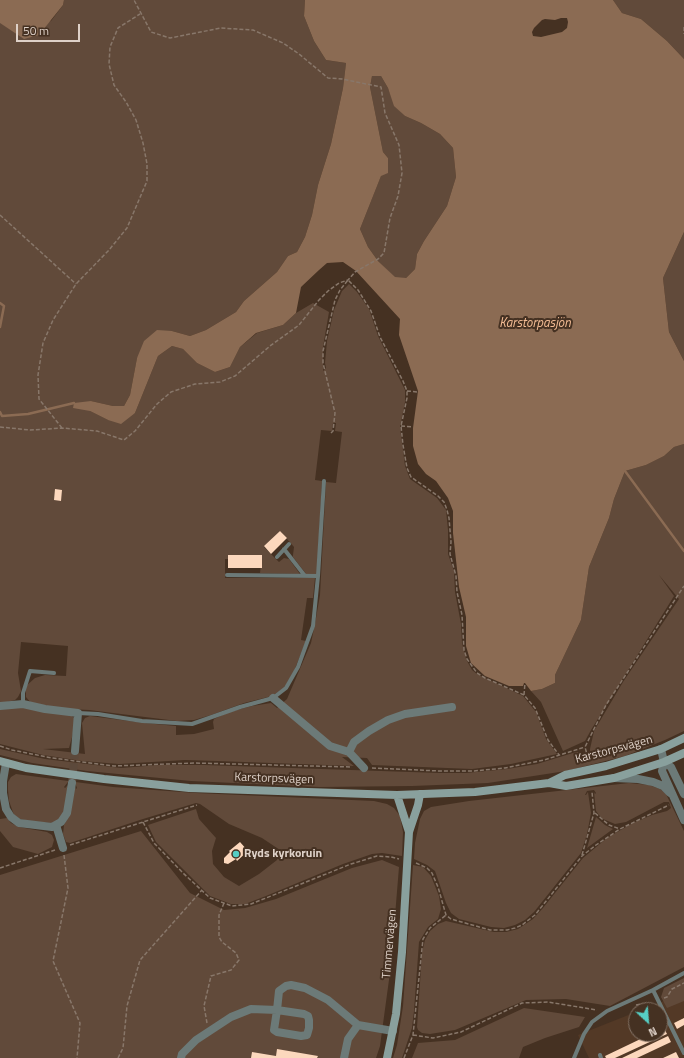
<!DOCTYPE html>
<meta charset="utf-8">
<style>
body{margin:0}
#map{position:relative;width:684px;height:1058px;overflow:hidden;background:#453122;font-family:"Titillium Web",sans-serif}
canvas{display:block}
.north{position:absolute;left:628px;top:1002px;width:40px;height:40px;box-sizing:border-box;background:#453122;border:1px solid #827164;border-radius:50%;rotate:154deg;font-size:11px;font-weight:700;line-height:16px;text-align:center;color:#ded1c8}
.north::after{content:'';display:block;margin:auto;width:14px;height:18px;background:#56cec4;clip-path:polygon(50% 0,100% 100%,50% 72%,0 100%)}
.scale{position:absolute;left:16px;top:24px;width:64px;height:18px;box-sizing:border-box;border:2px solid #ded1c8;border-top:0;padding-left:5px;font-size:12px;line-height:14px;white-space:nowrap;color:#ded1c8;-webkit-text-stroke:3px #453122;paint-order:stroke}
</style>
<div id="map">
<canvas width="684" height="1058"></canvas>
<div class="north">N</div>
<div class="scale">50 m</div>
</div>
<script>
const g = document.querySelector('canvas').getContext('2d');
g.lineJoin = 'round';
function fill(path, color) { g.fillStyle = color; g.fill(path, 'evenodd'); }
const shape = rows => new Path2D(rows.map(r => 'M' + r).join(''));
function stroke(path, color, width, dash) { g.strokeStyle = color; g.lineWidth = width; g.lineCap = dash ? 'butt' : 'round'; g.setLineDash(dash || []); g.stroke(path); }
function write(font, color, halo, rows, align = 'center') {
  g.font = font + ' "Titillium Web",sans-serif'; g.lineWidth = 4; g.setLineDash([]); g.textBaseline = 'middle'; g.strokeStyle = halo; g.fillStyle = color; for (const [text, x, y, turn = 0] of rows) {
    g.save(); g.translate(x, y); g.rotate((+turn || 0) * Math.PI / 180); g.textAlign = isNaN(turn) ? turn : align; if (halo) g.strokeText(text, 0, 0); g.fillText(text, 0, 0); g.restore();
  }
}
fill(shape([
 [684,993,684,1058,589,1058,578,1035,636,1012,636,1034,660,1034,660,1010,641,1010]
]), '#533926');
fill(shape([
 [64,0,305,0,304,16,314,41,326,60,346,63,343,88,331,144,318,185,312,215,305,237,297,252,288,256,277,272,244,301,236,312,206,330,190,336,172,331,137,358,130,395,124,406,113,406,91,401,90,411,108,420,135,413,158,356,172,346,183,349,197,363,215,372,230,367,240,347,257,333,283,325,296,313,313,303,329,312,323,347,323,371,326,368,325,363,327,341,334,310,342,291,349,284,357,292,369,309,378,336,405,390,405,402,400,427,405,466,410,479,437,498,446,510,448,530,448,554,454,571,455,592,461,624,462,643,466,659,472,670,477,674,523,696,536,712,546,739,557,754,511,764,472,769,372,765,367,758,342,757,354,766,217,761,185,760,119,764,82,761,43,755,0,744,0,709,18,706,70,714,74,718,76,723,69,748,43,749,85,754,82,723,85,718,90,716,145,723,176,726,176,735,194,734,214,729,213,722,214,719,229,712,252,706,271,703,277,708,287,699,311,643,315,624,320,595,326,482,336,483,342,432,335,431,336,423,333,423,332,431,321,430,315,480,322,481,317,575,307,575,293,557,293,555,294,547,280,531,264,547,279,562,284,558,289,559,300,574,260,573,262,555,229,555,228,559,225,559,225,578,315,578,313,598,307,598,301,640,306,641,294,671,284,688,272,696,244,703,211,715,194,720,177,721,89,710,50,708,31,703,26,697,26,686,35,678,45,675,66,676,68,646,21,642,18,673,21,691,18,697,15,700,0,704,0,22,1,23,12,30,51,21,63,5],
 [613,0,684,0,684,59,667,41,641,19,622,13],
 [372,76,381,76,388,88,395,106,405,116,421,123,440,134,453,148,456,177,447,206,424,241,417,254,415,269,406,278,395,278,378,261,368,247,360,229,388,158,383,152,370,87],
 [684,232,684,361,669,332,663,278],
 [684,444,684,731,665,740,625,756,566,771,488,783,412,786,320,787,191,781,87,771,32,763,0,755,0,749,45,759,121,768,159,765,204,765,440,773,466,773,507,769,537,764,576,752,579,752,584,758,591,757,593,752,592,752,590,756,590,749,594,731,623,682,679,599,659,575,674,596,591,730,585,741,563,751,541,702,531,691,542,689,555,683,555,675,581,620,589,567,609,518,614,499,625,471,646,465,664,456,674,447],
 [16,774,113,787,196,793,374,801,387,804,394,808,400,816,403,832,402,856,382,853,372,854,343,864,266,896,245,904,231,904,210,896,156,842,148,825,196,809,199,819,216,838,212,851,213,864,224,877,239,886,259,874,277,860,280,850,262,838,229,824,200,804,196,803,143,819,70,843,66,842,63,834,64,825,68,817,74,784,76,789,77,788,75,783,68,782,64,787,65,788,68,785,64,813,57,822,51,823,29,821,20,819,14,815,9,801,8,790,8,782,11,777],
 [629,783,649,785,660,789,666,794,684,831,684,967,610,1006,566,999,526,1000,455,1030,430,1034,422,1033,418,1030,417,1027,422,953,425,940,430,931,438,924,446,921,494,932,506,932,518,929,533,919,543,908,583,858,607,838,631,824,652,815,667,811,671,808,669,802,664,802,626,822,615,824,603,819,599,815,596,811,594,792,595,794,596,793,594,790,587,791,585,795,586,795,588,792,591,813,587,834,581,853,534,912,525,920,515,925,504,928,491,927,459,919,451,913,446,903,435,871,427,865,414,859,415,843,420,819,424,811,431,807,469,801],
 [596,817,605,825,613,829,587,848],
 [7,818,11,823,19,827,47,832,52,835,54,840,52,847,38,854,13,847,0,831,0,819],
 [141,831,190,893,224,910,245,908,276,899,352,868,382,860,399,867,391,965,380,1046,376,1058,0,1058,0,875],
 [413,865,423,867,431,876,439,896,441,909,438,919,428,927,419,942,414,1011,412,1028,402,1058,393,1058,397,1045,403,1006],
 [684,978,684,1001,667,1008,661,997,664,988],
 [524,1008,585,1017,579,1027,545,1038,523,1047,519,1058,412,1058,418,1043,455,1040]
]), '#614a3a');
fill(shape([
 [0,0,64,0,63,5,39,35,24,39,0,23],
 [305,0,613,0,622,13,641,19,667,41,684,59,684,232,663,278,669,332,684,361,684,444,674,447,664,456,646,465,625,471,614,499,609,518,589,567,581,620,555,675,555,683,542,689,531,691,525,683,524,683,523,686,509,686,485,676,471,663,466,646,466,617,459,587,453,533,453,511,448,498,436,481,426,474,418,464,413,446,413,428,418,391,399,335,400,319,356,271,343,262,327,263,319,270,301,287,296,313,283,325,256,333,240,347,230,367,215,372,197,363,183,349,172,346,158,356,135,413,121,424,108,420,90,411,73,408,74,403,91,401,113,406,124,406,130,395,137,358,144,341,157,330,172,331,190,336,206,330,236,312,244,301,277,272,288,256,297,252,305,237,312,215,318,185,331,144,343,88,346,63,326,60,314,41,304,16],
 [561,18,567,18,568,22,567,28,562,32,541,37,533,36,532,32,534,28,542,20,545,19,555,20],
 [372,76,381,76,388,88,394,106,405,116,421,123,440,134,453,148,456,177,447,206,424,241,417,254,415,269,406,278,395,277,378,261,368,247,360,229,381,176,388,173,388,158,383,152,370,87]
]), '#8b6b53');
stroke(shape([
 [0,303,4,306,0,327],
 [0,412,2,416,28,414,74,403],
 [625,471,684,551]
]), '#8b6b53', 2.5);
fill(shape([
 [55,489,62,490,61,501,54,500],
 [280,531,287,538,271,554,264,546],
 [228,555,262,555,262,568,228,568],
 [240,842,248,851,237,861,236,859,228,864,224,863,224,858,230,852,229,851],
 [684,1018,684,1025,677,1029,674,1023],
 [664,1028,667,1034,615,1058,606,1058,605,1056,651,1034,660,1034,660,1030],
 [668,1036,671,1042,637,1058,622,1058],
 [277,1049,318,1056,317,1058,251,1058,252,1052,276,1056],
 [676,1052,679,1058,663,1058]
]), '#fcd8bd');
stroke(shape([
 [72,783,75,751]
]), '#5c493b', 8, [8, 4]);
stroke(shape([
 [684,27,684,34],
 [0,215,76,284],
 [407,391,418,392],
 [401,426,413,427],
 [0,427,30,430,62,428,97,431,124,440,135,431,157,404,171,392,195,384,220,382,235,376,270,346,299,325,319,300,328,291,339,283,348,280,355,272,378,259,384,253,390,218,398,196,402,173,399,145,385,113,381,87,342,79,328,78,299,54,283,43,253,30,221,28,170,38,151,32,134,0],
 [62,428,39,399,38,375,43,343,53,320,76,284,109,250,127,228,147,181,147,164,143,143,136,120,126,102,114,85,109,64,110,47,118,28,140,14],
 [331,433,333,431,335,413,323,363,323,351,335,300,340,290,348,280,358,290,371,311,380,337,403,381,407,391,407,398,401,426,403,445,407,468,411,477,438,496,444,502,447,510,449,518,451,542,450,554,456,576,457,592,462,615,464,650,467,659,477,673,485,678,524,695,535,708,548,740,559,755],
 [524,695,525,683],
 [0,746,12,750,52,758,114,766,194,763,352,767],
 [588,758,585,747,606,705,684,586],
 [372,768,440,771,474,771,505,768,544,760,585,747],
 [595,813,609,825,620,829],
 [143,822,154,843,183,873,210,898,232,906,251,904,351,864,377,856,391,857,399,859],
 [70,845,197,805],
 [64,855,68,888,53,961,80,1023,77,1058],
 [582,855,594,813,592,792],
 [416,863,427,868,432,873,438,887,446,915,451,919,490,930,507,930,515,928,522,925,535,915,582,856,596,845,620,829,669,805],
 [0,868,55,850],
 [664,998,667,997,672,989,684,983],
 [636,1005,641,1004,650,1005,653,1003],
 [207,1023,204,1006,211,976,231,970,239,960,236,953,222,942,219,937,219,915,224,903],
 [413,1035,433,1038,461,1032,522,1003,548,1002,597,1010],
 [118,1058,123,1048,127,1006,140,960,202,890],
 [404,1058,413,1035,423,939,430,928,446,915]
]), '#88776a', 1.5, [4, 2]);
stroke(shape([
 [284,549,305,576],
 [277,557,289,544],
 [227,575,318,576],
 [23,704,23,693,30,671,54,673],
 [78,713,98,714,142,721,192,724,240,707,273,698,286,688,298,667,313,626,318,576,324,481],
 [653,990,684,1053],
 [600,1055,601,1058],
 [574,1058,584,1034,592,1022,607,1011,653,990,684,973]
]), '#6c7a78', 4);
stroke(shape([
 [273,698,330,746,349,752,364,768],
 [0,706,23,704,45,709,78,713,75,751],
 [661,749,664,762,662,771,684,820],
 [349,752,354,742,369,731,388,720,405,714,452,707],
 [664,762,671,767,684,794],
 [6,763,3,781,3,793,6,809,11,817,19,823,52,827,61,822,67,813,72,783],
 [614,778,638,779,653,782,663,786,670,793],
 [56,825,63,848],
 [277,1010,304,1014,308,1016,309,1020,309,1028,307,1035,301,1036,277,1032,274,1030,277,1010],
 [181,1058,182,1054,196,1040,231,1017,251,1009,277,1010,279,991,286,986,291,985,305,988,328,1000,358,1025,393,1031],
 [344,1058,348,1039,358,1025]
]), '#6c7a78', 8);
stroke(shape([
 [0,761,26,768,104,779,189,788,397,795,475,792,549,783,566,786,614,778,664,762,684,753],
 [549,783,565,775,606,766,661,749,684,738],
 [397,795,409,832],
 [387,1058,396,1014,402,952,409,832,418,805,420,794]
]), '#89a09d', 8);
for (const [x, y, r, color] of [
 [236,854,4,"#56cec4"]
]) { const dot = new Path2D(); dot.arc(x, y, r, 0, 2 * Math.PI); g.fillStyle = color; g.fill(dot); stroke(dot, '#453122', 1.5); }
write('12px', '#ded1c8', '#453122', [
 ["Karstorpsvägen",614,750,-15],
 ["Karstorpsvägen",274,779,2],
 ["Timmervägen",390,944,-85]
]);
write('bold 12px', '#ded1c8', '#453122', [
 ["Ryds kyrkoruin",244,854]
], 'left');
write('italic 13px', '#f5bd95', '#453122', [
 ["Karstorpasjön",535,324]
]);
</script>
